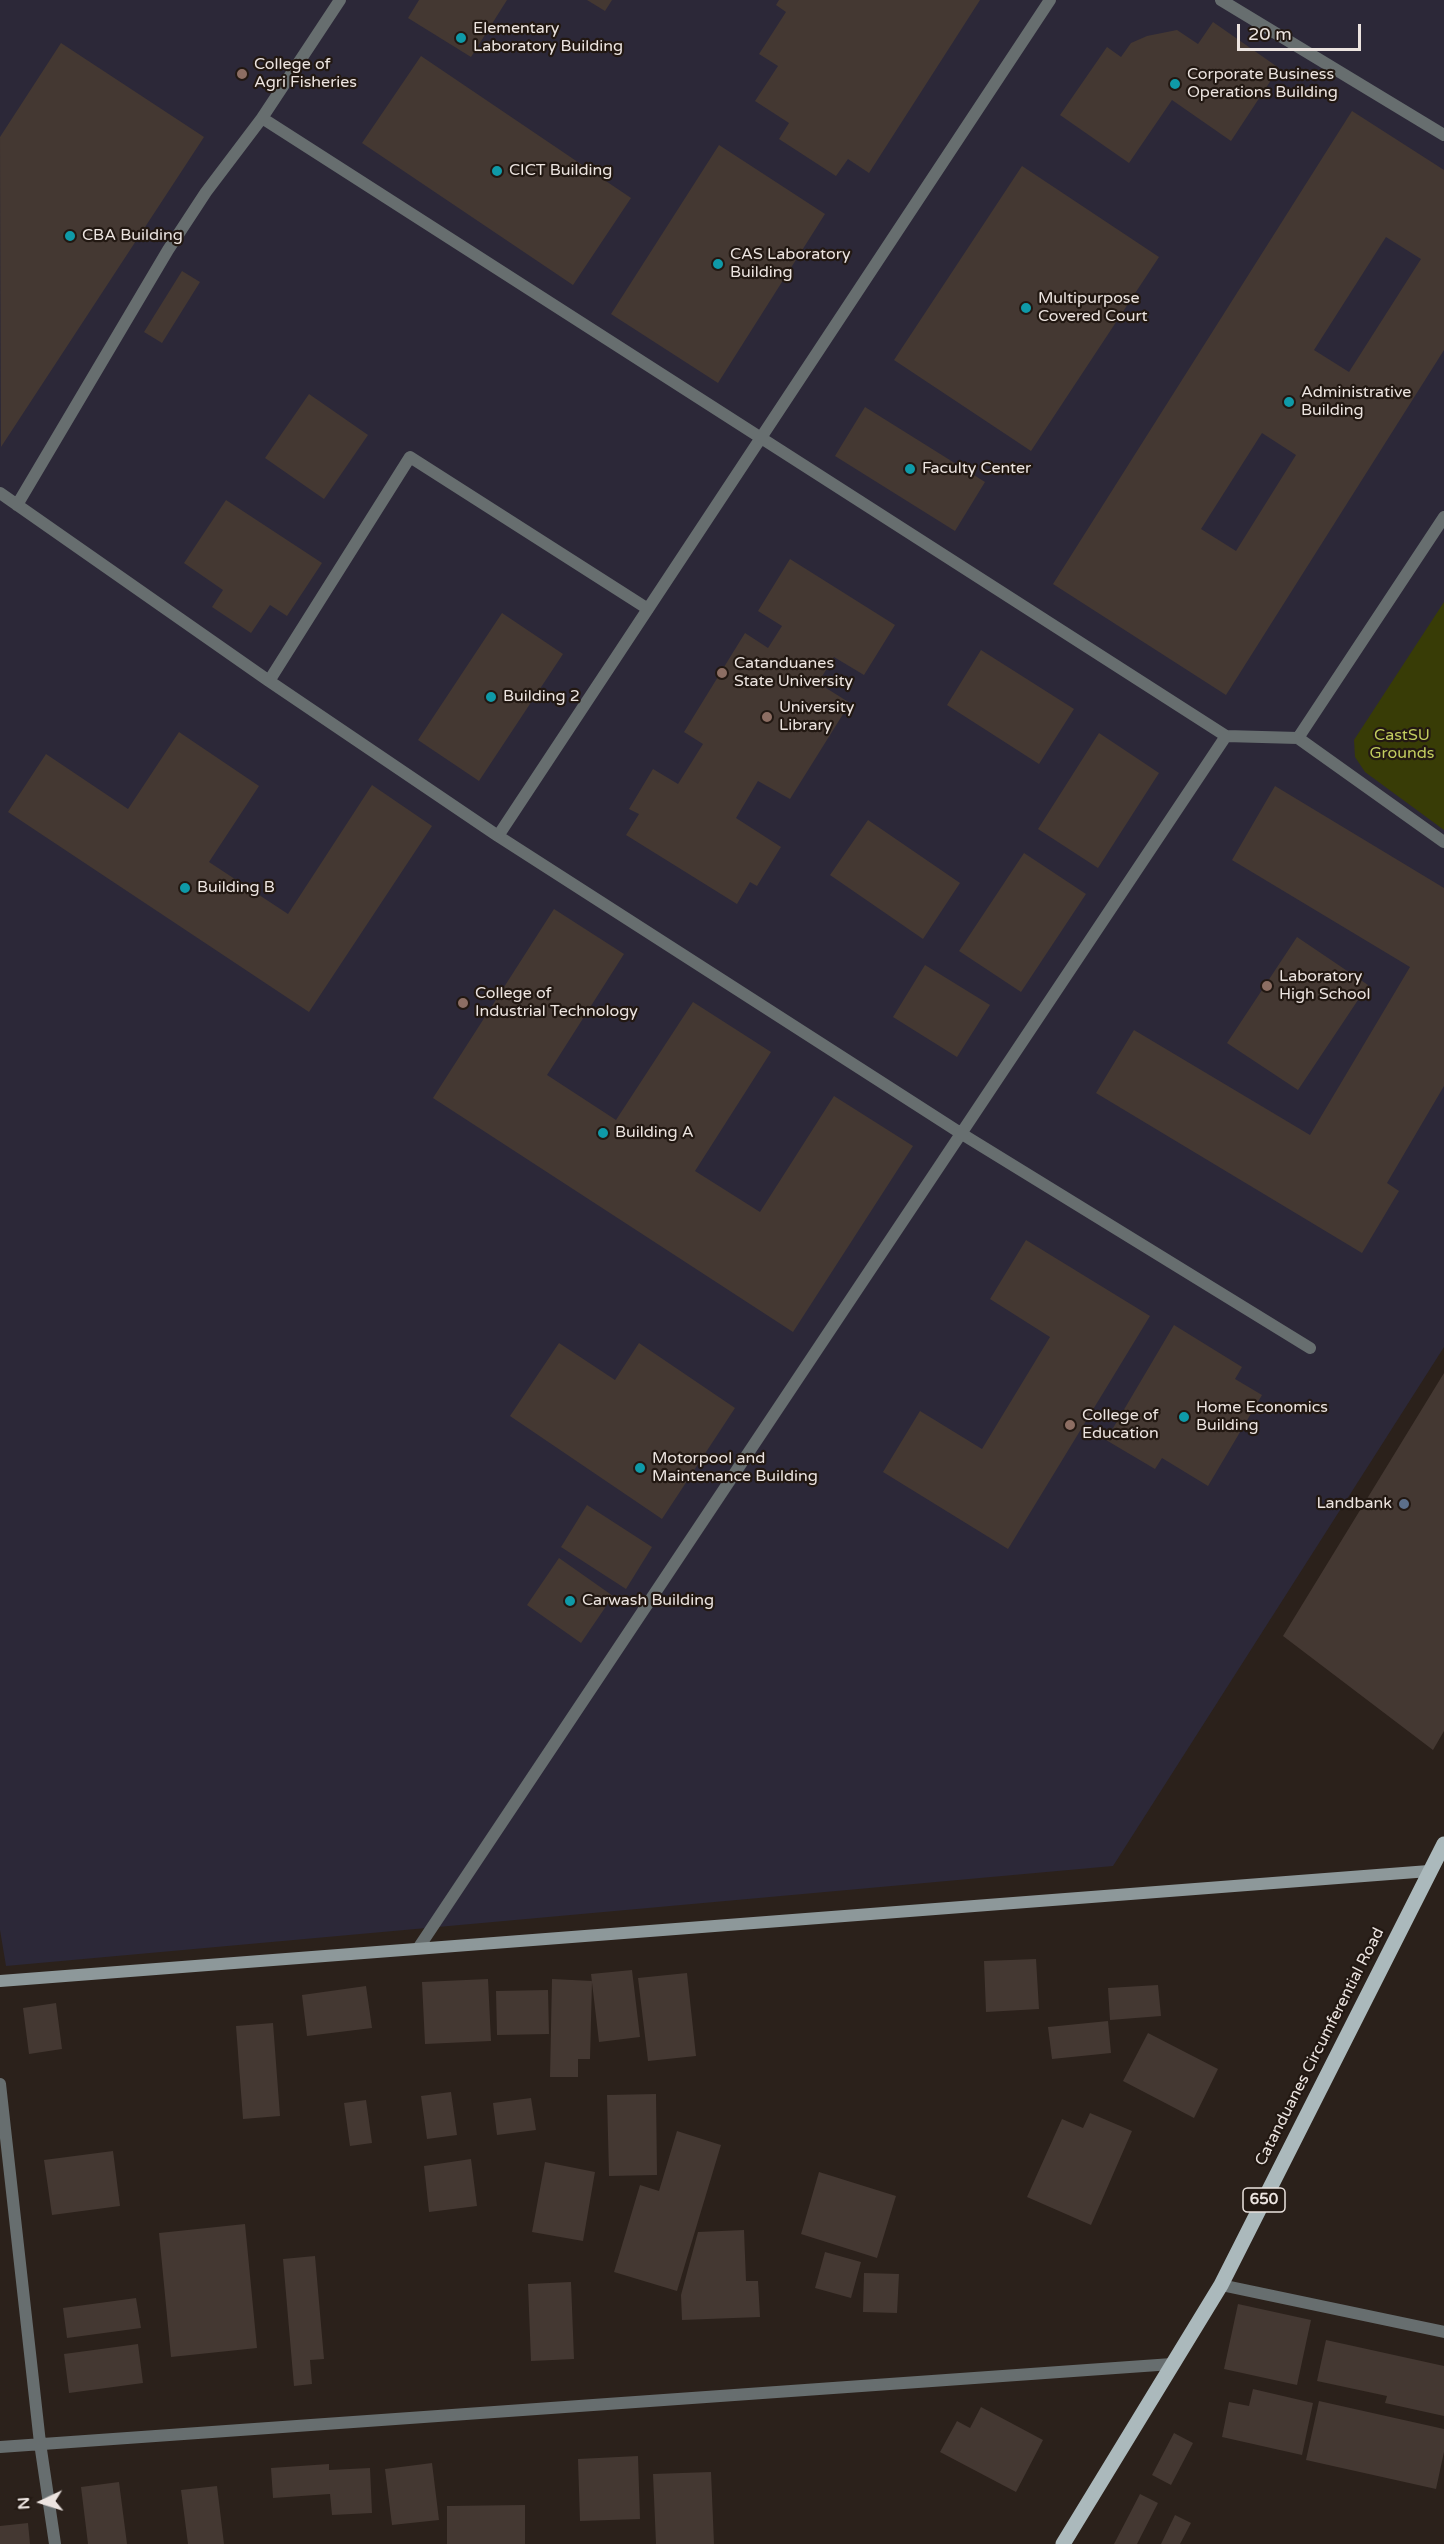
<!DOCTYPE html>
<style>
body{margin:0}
#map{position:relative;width:1444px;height:2544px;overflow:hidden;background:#2b211b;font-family:"Varela Round",sans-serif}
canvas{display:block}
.north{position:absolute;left:12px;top:2472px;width:60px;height:60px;-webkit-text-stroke:4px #221812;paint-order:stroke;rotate:266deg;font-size:16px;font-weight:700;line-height:24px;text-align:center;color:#ece4e0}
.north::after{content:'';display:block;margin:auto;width:21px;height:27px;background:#ece4e0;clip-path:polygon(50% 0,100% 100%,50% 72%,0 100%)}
.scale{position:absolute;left:1237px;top:24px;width:124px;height:27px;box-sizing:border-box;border:3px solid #ece4e0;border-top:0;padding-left:8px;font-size:18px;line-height:21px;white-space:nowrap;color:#ece4e0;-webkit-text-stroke:4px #221812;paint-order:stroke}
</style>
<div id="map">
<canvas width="1444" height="2544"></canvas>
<div class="north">N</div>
<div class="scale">20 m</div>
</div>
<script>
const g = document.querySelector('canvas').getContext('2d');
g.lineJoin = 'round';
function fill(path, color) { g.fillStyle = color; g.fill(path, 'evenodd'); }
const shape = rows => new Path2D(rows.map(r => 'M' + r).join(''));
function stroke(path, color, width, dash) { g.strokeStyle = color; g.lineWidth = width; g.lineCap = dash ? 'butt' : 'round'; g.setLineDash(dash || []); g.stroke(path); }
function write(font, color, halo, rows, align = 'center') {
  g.font = font + ' "Varela Round",sans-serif'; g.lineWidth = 4.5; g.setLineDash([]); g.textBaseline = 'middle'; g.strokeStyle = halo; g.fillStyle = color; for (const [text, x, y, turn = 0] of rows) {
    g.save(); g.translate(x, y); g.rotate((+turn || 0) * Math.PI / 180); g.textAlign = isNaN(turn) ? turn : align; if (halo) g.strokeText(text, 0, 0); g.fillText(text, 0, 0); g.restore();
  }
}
fill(shape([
 [0,0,1444,0,1444,1347,1113,1866,6,1966,0,1930]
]), '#2c2838');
fill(shape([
 [1444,602,1444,830,1365,772,1355,757,1354,740]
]), '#383c06');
fill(shape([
 [419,0,507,0,471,57,408,18],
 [587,0,612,0,605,11],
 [779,0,980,0,869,173,848,159,836,176,779,139,789,123,755,101,778,66,759,54,786,12,776,5],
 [1213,22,1279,68,1231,141,1172,100,1129,163,1060,115,1107,47,1121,57,1131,43,1147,36,1177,30,1198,44],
 [61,43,204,137,1,447,0,137],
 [421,56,631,198,573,285,362,143],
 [1352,111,1444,170,1444,350,1226,695,1053,584],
 [1386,237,1421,259,1349,372,1314,350],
 [1262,433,1296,455,1236,551,1201,529],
 [719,145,825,214,718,383,611,314],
 [1022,166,1159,257,1031,451,894,360],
 [182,271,200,282,162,343,144,332],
 [309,394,368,435,324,499,265,458],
 [865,407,985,482,955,531,835,456],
 [226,500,322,563,287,616,270,605,251,633,212,607,223,590,184,563],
 [790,559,895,625,864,675,834,657,818,683,850,703,790,799,758,781,736,818,781,847,757,886,750,882,737,904,626,835,639,814,629,809,653,769,678,784,703,744,684,732,745,633,768,648,782,626,758,611],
 [502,613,563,654,479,781,418,740],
 [981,650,1074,709,1039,764,947,705],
 [179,732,259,786,209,862,288,914,372,785,432,826,309,1012,8,812,46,754,128,809],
 [1099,733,1159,773,1098,868,1038,829],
 [1275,786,1444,888,1444,1086,1387,1183,1399,1191,1362,1253,1096,1093,1134,1030,1310,1135,1410,967,1232,860],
 [868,820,960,883,923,939,830,875],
 [1024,853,1086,894,1021,992,959,951],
 [554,909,624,954,547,1075,616,1120,693,1002,771,1052,695,1171,760,1212,834,1096,913,1146,793,1332,433,1098],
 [1297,937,1368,985,1298,1090,1227,1043],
 [925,965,990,1005,957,1057,893,1017],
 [1026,1240,1150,1316,1008,1549,883,1472,920,1411,982,1449,1050,1337,990,1299],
 [1174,1325,1242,1367,1235,1379,1262,1395,1208,1486,1162,1458,1155,1469,1106,1440],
 [559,1343,615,1380,639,1343,735,1408,662,1519,510,1416],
 [1444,1373,1444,1731,1433,1750,1283,1636],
 [587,1505,652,1547,626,1589,561,1547],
 [559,1558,613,1596,581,1643,527,1605],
 [1036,1959,1039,2009,986,2012,984,1961],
 [632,1970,640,2037,599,2042,591,1974],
 [687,1973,696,2056,648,2061,638,1978],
 [488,1979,491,2041,425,2044,422,1982],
 [552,1979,592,1981,590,2059,578,2059,578,2077,550,2077],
 [1158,1985,1161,2016,1110,2020,1108,1988],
 [366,1986,372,2028,307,2036,302,1995],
 [548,1990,549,2034,497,2035,496,1991],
 [56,2003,62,2049,29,2054,23,2008],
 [1108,2021,1111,2053,1052,2059,1048,2027],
 [273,2023,280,2116,243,2119,236,2026],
 [1148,2033,1218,2069,1194,2118,1123,2081],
 [451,2092,457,2135,427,2139,421,2096],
 [656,2094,657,2175,609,2176,607,2095],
 [531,2098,536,2130,497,2135,493,2103],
 [366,2100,372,2143,350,2146,344,2103],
 [1090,2113,1132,2131,1091,2225,1027,2197,1062,2119,1083,2128],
 [677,2131,721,2145,677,2291,614,2272,640,2185,659,2191],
 [113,2151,120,2206,52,2215,44,2160],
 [471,2159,477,2206,429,2212,424,2166],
 [545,2162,595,2172,583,2241,532,2232],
 [819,2172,896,2196,877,2258,801,2234],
 [245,2224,257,2348,171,2357,159,2233],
 [744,2230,746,2281,758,2281,760,2317,682,2320,681,2295,698,2232],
 [825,2252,861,2262,851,2298,815,2288],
 [315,2256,324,2359,310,2360,312,2384,294,2386,283,2259],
 [864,2273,899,2274,897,2313,863,2312],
 [571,2282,574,2359,531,2361,528,2284],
 [136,2298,141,2328,67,2338,63,2308],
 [1238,2304,1311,2320,1297,2385,1224,2369],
 [1326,2340,1444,2366,1444,2416,1385,2403,1387,2396,1317,2381],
 [138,2344,143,2383,69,2393,64,2354],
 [1253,2389,1313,2403,1302,2455,1222,2437,1229,2402,1249,2406],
 [1319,2401,1444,2429,1444,2452,1436,2489,1306,2460],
 [981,2407,1043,2440,1016,2492,940,2452,957,2421,970,2428],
 [1174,2433,1193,2443,1171,2485,1152,2475],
 [638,2456,640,2519,580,2521,578,2459],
 [432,2463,439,2520,392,2525,385,2469],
 [329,2464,329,2470,370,2468,372,2513,332,2515,330,2494,273,2498,271,2468],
 [711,2472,714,2544,656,2544,653,2474],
 [119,2482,127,2544,88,2544,81,2487],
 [217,2486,224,2544,188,2544,181,2490],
 [1140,2494,1158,2503,1137,2544,1114,2544],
 [525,2505,525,2544,447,2544,447,2506],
 [1175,2515,1191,2523,1180,2544,1161,2544],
 [28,2523,30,2544,0,2544,0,2526]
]), '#443832');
stroke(shape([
 [340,0,262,118,1226,736,1298,738,1444,517],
 [1221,0,1444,135],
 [0,493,269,681],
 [17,505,168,250,206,192,262,118],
 [648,609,410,457,269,681,498,836,962,1134,1310,1348],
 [1298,738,1444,842],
 [498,836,1050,0],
 [419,1947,1226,736]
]), '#676e6f', 12);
stroke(shape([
 [0,2084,40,2443,55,2544],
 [1221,2285,1444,2332],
 [0,2447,1172,2364]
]), '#676e6f', 12);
stroke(shape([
 [0,1981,1429,1871]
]), '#8d989a', 12);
stroke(shape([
 [1063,2544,1221,2285,1444,1844]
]), '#abb9bc', 15);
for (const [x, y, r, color] of [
 [461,38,6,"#0f9aa8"],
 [242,74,6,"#8d6e63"],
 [1175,84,6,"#0f9aa8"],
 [497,171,6,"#0f9aa8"],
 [70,236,6,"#0f9aa8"],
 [718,264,6,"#0f9aa8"],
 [1026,308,6,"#0f9aa8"],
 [1289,402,6,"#0f9aa8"],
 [910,469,6,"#0f9aa8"],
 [722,673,6,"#8d6e63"],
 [491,697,6,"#0f9aa8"],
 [767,717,6,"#8d6e63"],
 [185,888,6,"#0f9aa8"],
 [1267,986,6,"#8d6e63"],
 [463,1003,6,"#8d6e63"],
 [603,1133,6,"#0f9aa8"],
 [1184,1417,6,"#0f9aa8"],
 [1070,1425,6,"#8d6e63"],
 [640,1468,6,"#0f9aa8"],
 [1404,1504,6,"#5c6f8a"],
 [570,1601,6,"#0f9aa8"]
]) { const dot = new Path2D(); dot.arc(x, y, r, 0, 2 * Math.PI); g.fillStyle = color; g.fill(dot); stroke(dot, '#221812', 2); }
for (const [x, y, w] of [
 [1264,2200,42]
]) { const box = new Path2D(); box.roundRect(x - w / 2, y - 12, w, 24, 4.5); g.fillStyle = '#221812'; g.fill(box); stroke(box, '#ece4e0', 1.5); }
write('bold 15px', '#ece4e0', null, [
 ["650",1264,2200]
]);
write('16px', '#ece4e0', '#221812', [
 ["Elementary",473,29],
 ["Laboratory Building",473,47],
 ["College of",254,65],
 ["Agri Fisheries",254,83],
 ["Corporate Business",1187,75],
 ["Operations Building",1187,93],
 ["CICT Building",509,171],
 ["CBA Building",82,236],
 ["CAS Laboratory",730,255],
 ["Building",730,273],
 ["Multipurpose",1038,299],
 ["Covered Court",1038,317],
 ["Administrative",1301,393],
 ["Building",1301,411],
 ["Faculty Center",922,469],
 ["Catanduanes",734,664],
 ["State University",734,682],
 ["Building 2",503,697],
 ["University",779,708],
 ["Library",779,726],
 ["Building B",197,888],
 ["Laboratory",1279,977],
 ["High School",1279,995],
 ["College of",475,994],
 ["Industrial Technology",475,1012],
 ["Building A",615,1133],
 ["Home Economics",1196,1408],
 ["Building",1196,1426],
 ["College of",1082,1416],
 ["Education",1082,1434],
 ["Motorpool and",652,1459],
 ["Maintenance Building",652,1477],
 ["Landbank",1392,1504,"right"],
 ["Carwash Building",582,1601]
], 'left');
write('16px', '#c2cd5f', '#221812', [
 ["CastSU",1402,736],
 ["Grounds",1402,754]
]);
write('16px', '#ece4e0', '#221812', [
 ["Catanduanes Circumferential Road",1320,2047,-63]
]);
</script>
